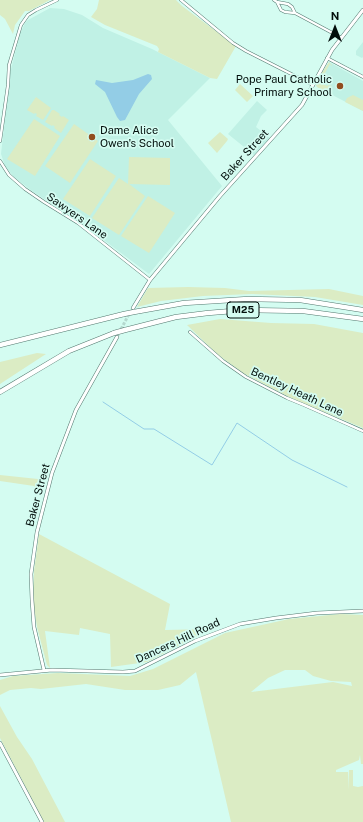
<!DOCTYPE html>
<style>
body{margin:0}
#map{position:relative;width:363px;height:822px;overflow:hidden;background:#d4fcf1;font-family:"Public Sans",sans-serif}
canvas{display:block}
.north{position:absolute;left:315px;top:8px;width:40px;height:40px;-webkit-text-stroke:3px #d4fcf1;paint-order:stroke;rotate:0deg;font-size:11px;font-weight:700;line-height:16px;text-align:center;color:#020e0b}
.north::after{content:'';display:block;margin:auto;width:14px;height:18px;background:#020e0b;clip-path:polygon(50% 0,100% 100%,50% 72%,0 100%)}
</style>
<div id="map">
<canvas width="363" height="822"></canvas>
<div class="north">N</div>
</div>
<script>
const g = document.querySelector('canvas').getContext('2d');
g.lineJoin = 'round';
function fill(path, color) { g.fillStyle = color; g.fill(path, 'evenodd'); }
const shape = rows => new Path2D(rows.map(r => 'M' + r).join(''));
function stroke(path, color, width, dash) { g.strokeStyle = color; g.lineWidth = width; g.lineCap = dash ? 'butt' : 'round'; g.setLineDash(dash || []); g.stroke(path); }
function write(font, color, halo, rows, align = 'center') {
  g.font = font + ' "Public Sans",sans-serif'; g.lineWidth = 3.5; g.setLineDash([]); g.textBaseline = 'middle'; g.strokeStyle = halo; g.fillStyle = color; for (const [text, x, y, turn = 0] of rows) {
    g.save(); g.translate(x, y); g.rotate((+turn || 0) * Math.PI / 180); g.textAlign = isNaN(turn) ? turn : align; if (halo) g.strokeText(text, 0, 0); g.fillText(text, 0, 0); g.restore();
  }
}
fill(shape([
 [50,8,64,9,82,15,103,28,152,49,210,78,168,120,222,186,149,274,81,223,32,191,14,177,5,166,1,154,10,73,20,34,25,23,28,20],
 [363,42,363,57,362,58,356,55,356,51],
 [329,62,363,81,363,111,317,87,316,85,319,77],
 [257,101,267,110,261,116,256,127,270,138,254,155,228,134]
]), '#c0f1e5');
fill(shape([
 [0,0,50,0,29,11,25,11,15,25,13,34,5,19,0,15],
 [99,0,176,0,182,6,236,46,217,79,210,78,158,52,159,49,157,46,105,25,91,17,97,9],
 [329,62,332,65,332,66,330,64,325,73,327,75,324,80,321,80,319,77],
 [318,81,327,86,328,85,332,86,328,93,317,87,316,85],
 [240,84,253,96,247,102,235,90],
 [353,95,363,100,363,111,345,102,347,98],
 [36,97,51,108,43,120,36,116,37,114,35,113,34,114,27,110],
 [52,110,54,110,60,114,59,115,62,117,63,116,69,120,61,133,54,128,55,127,53,125,52,126,45,122],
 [34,119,60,136,35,176,7,159],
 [74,124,98,141,70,183,45,166],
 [220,132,228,139,227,141,217,153,208,143],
 [129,157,170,158,170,185,129,184,145,196,119,235,92,218,119,178,128,184],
 [90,159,116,176,90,216,63,199],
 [148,196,175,213,149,253,121,236],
 [188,287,225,288,249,291,329,289,363,296,363,305,315,297,252,294,203,296,161,301,137,307,148,288],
 [220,319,271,323,314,324,363,333,363,428,289,397,243,373,217,354,187,325],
 [37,353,46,354,0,384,0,362],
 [0,475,38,479,43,477,37,490,34,486,0,481],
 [39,534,170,604,165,630,211,629,147,662,111,667,110,634,80,628,79,635,45,631,50,668,47,665,37,627,33,600,34,571],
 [340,614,363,615,363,764,361,764,360,755,359,760,336,770,336,772,348,772,348,790,349,770,353,770,353,786,358,787,363,786,363,822,231,822,196,672,180,685,158,690,125,690,86,684,41,689,31,688,10,690,0,695,0,680,13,676,58,673,130,676,153,669,225,633,289,619],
 [285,670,305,670,313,676,331,681,351,682,352,686,333,682,251,692,268,678],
 [0,706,17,737,32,759,65,822,44,822,0,738]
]), '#dbecc4');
fill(shape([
 [148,74,151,75,152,79,139,94,125,120,120,121,117,117,105,92,95,84,96,80,112,83,133,80]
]), '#93cde6');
stroke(shape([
 [103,402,144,429,154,429,212,465,237,423,292,460,347,487]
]), '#93cde6', 1);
stroke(shape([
 [117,337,130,312]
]), '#b4d8ce', 3, [3, 1.5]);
const minor = shape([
 [181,0,233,43,246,51,313,85],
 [274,0,277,2,288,4,292,7,295,13],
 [277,2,281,10,285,12,295,13,340,37],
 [327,58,363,77],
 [0,141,8,85,9,65,21,25,28,15,36,10,57,0],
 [0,161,9,175,25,189,44,202,78,223,150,280],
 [190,332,223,361,246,377,287,398,304,405,363,431]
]);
const tertiary = shape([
 [133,308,150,280,220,196,302,105,332,50,363,10],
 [44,670,34,627,32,600,31,574,37,532,52,473,76,410,117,337],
 [0,675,52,670,123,672,135,671,195,641,240,624,276,618,317,613,363,611],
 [0,743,42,822]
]);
const motorway = shape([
 [134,312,184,303,248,299,300,300,363,310],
 [125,330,176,317,208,313,245,310,303,311,363,319],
 [0,345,124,314],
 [0,392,69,351,114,333]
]);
stroke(minor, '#53786f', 3.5);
stroke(tertiary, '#53786f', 4);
stroke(motorway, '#53786f', 5.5);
stroke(minor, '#fff', 2.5);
stroke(tertiary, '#fff', 3);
stroke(motorway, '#fff', 4.5);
const motorwayBridge = shape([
 [124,314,134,312],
 [114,333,125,330]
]);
stroke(motorwayBridge, '#53786f', 5.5, []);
stroke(motorwayBridge, '#fff', 4.5);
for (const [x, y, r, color] of [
 [340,86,4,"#914d1f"],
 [92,137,4,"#914d1f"]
]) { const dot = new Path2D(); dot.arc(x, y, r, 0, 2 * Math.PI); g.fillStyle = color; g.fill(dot); stroke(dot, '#d4fcf1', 1.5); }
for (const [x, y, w] of [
 [243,310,32]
]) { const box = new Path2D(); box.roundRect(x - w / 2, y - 8, w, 16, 3); g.fillStyle = '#d4fcf1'; g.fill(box); stroke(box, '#020e0b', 1); }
write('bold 10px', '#020e0b', null, [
 ["M25",243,310]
]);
write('11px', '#020e0b', '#d4fcf1', [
 ["Pope Paul Catholic",332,80],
 ["Primary School",332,93],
 ["Dame Alice",100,131,"left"],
 ["Owen's School",100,144,"left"]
], 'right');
write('11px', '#020e0b', '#d4fcf1', [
 ["Baker Street",245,155,-48],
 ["Sawyers Lane",77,216,35],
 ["Bentley Heath Lane",297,392,25],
 ["Baker Street",38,495,-75],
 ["Dancers Hill Road",178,641,-25]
]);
</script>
